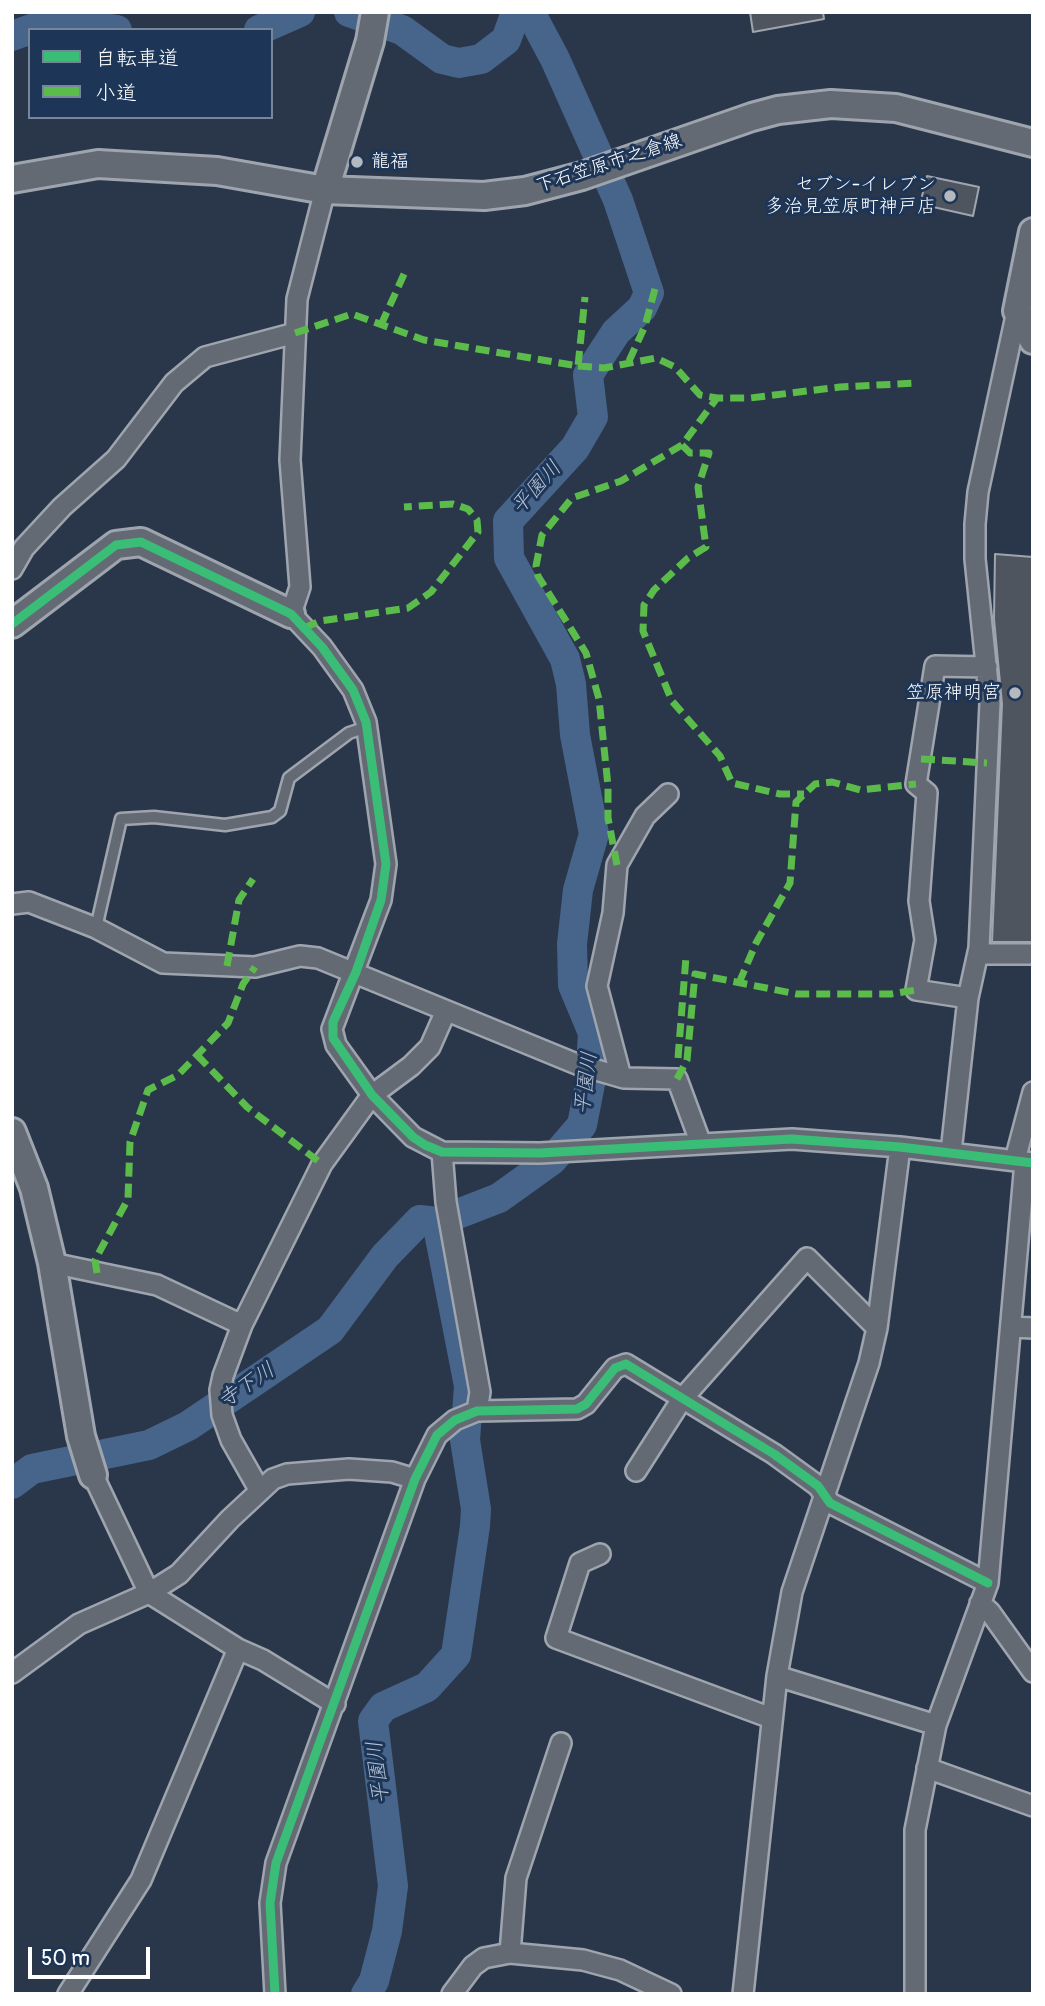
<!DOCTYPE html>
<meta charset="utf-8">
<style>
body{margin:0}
#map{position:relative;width:1045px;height:2006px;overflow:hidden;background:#2a374a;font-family:Pangolin,"Klee One",sans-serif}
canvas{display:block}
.frame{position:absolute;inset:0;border:14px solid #fff;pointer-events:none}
.legend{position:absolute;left:28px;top:28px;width:245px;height:91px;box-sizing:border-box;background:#1d3557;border:2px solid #77869a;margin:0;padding:9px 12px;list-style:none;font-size:21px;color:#fff}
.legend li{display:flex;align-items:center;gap:14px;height:35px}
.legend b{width:35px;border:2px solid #77869a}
.scale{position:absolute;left:28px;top:1947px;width:122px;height:32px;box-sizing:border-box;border:4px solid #fff;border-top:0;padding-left:9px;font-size:21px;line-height:24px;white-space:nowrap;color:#fff;-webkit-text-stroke:5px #1d3557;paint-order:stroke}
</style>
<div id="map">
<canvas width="1045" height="2006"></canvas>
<div class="frame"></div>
<ul class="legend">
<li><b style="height:9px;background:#3abd76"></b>自転車道</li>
<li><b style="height:9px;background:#5cbc4b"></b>小道</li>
</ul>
<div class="scale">50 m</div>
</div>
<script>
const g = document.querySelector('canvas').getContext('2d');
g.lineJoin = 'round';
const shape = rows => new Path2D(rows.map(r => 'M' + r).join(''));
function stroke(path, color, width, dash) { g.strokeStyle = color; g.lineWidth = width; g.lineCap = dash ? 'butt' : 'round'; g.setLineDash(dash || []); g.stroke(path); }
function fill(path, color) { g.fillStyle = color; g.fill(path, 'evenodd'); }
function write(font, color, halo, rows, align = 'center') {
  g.font = font + ' Pangolin,"Klee One",sans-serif'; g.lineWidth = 6; g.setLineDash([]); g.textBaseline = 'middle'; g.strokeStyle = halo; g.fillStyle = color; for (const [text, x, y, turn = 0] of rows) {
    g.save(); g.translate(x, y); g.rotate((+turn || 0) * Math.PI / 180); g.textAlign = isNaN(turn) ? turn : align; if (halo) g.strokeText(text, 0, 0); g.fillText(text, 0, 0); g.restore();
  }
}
stroke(shape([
 [349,12,402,30,442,59,459,63,481,59,506,40,516,12],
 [259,30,300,12],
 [12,36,42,25,85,25,117,30],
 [437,1222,499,1198,552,1160,582,1125,590,1084,593,1033,573,985,572,944,578,890,594,834,575,735,571,684,565,659,509,558,508,521,575,448,593,417,588,375,616,332,642,308,649,293,618,200,555,59,530,12],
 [12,1484,32,1469,149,1445,188,1426,330,1330,385,1256,420,1220,437,1222],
 [366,1994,374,1981,387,1931,393,1886,373,1721,383,1707,427,1687,456,1655,475,1526,476,1509,465,1440,469,1386,437,1222]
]), '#47658a', 30);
const building = shape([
 [750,12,823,12,824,19,753,32,750,12],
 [927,176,979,187,973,216,920,204,927,176],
 [995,554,1033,557,1033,942,992,942,1002,704,994,619,995,554]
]);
fill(building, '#4f555f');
stroke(building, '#9fa5ae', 2);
const lane = shape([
 [96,928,121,819,154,817,225,825,272,817,280,811,289,778,349,733,367,727]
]);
const street = shape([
 [325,190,297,299,290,460,300,587,291,614,322,647,353,690,366,722,386,864,381,900,332,1029,336,1045,372,1095,413,1137,442,1152,540,1153,792,1139,900,1147,1033,1163],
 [12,569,24,548,62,507,116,459,174,383,205,357,295,333],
 [12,904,29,902,96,928,163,963,255,967,300,956,318,958,579,1065,624,1078,677,1079,701,1144],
 [978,954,1033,954],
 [968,998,916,990,925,940,919,901,927,793,916,784,935,666,987,667],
 [621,1077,597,986,613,913,617,865,645,816,668,794],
 [442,1152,446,1202,480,1392,477,1411],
 [951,1152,968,998,979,948,990,703,975,559,975,524,978,492,1017,311],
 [1015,1160,1033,1092],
 [52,1263,157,1285,242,1325],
 [1012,1327,1033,1328],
 [636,1471,682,1399,807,1258,877,1328],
 [93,1475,149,1593,238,1649,263,1660,335,1704],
 [260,1491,231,1440,222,1415,220,1390,223,1376,242,1325,322,1164,372,1095,411,1066,430,1047,445,1013],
 [600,1554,580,1563,556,1638,771,1718],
 [980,1603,990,1612,1033,1672],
 [12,1673,79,1624,149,1593,179,1574,230,1519,273,1479,287,1474,349,1469,392,1472,415,1479],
 [777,1676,936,1725],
 [927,1768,1033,1806],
 [510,1953,516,1878,561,1743],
 [68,1994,141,1880,238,1649],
 [275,1994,270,1903,276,1863,415,1479,437,1435,455,1420,477,1411,577,1409,586,1404,615,1368,626,1364,774,1454,818,1486,830,1503,988,1583],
 [452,1994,473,1966,484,1958,510,1953,583,1960,620,1970,671,1994],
 [743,1994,777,1676,792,1592,869,1363,877,1328,900,1147],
 [915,1994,915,1830,936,1725,988,1583,1025,1162]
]);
const secondary = shape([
 [12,179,98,164,217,171,325,190,484,196,525,191,582,176,752,117,778,110,831,104,896,108,1033,143],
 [325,190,370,41,375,12],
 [1033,232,1017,311,1033,340],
 [12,624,116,545,141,542,291,614],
 [12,1132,34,1188,52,1263,81,1436,93,1475]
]);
stroke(lane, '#9fa5ae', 15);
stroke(street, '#9fa5ae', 24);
stroke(secondary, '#9fa5ae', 32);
stroke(lane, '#636a74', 10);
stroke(street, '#636a74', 19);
stroke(secondary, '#636a74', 26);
stroke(shape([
 [381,325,405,272],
 [295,333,352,314,424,340,578,366,585,297],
 [629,361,645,326,656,285],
 [578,366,604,368,656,358,675,367,700,395,717,398,750,398,840,387,917,383],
 [682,445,690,453,709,453,698,487,706,547,688,558,654,590,644,605,643,631,672,701,720,756,732,783,780,794,804,794],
 [304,628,320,621,408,608,431,592,478,532,477,520,468,509,453,504,404,507],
 [921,759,987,763],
 [617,865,608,818,608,786,599,699,586,653,538,576,536,566,542,535,572,498,621,481,682,445,717,398],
 [227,966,239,900,253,879],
 [739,983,756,943,790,883,796,802,815,784,832,782,860,790,916,784],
 [197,1055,247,1107,322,1164],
 [678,1058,686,957],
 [677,1079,687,1060,695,974,797,994,891,994,916,990],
 [97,1273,95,1260,128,1199,130,1142,148,1090,178,1075,228,1023,243,984,255,967]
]), '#5cbc4b', 7, [14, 7]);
stroke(shape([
 [12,624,116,545,141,542,291,614,322,647,353,690,366,722,386,864,381,900,356,972,333,1022,333,1038,372,1095,413,1137,425,1145,442,1152,540,1153,792,1139,900,1147,1033,1163],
 [275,1994,270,1903,276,1863,415,1479,437,1435,455,1420,477,1411,577,1409,586,1404,615,1368,626,1364,774,1454,818,1486,830,1503,988,1583]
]), '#3abd76', 9);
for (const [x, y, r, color] of [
 [357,162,7,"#b4b9c0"],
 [950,196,7,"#b4b9c0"],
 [1015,693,7,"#b4b9c0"]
]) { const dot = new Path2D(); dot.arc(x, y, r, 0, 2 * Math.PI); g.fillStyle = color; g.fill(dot); stroke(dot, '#1d3557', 2.5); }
write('19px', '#fff', '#1d3557', [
 ["龍福",371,162,"left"],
 ["セブン-イレブン",936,185],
 ["多治見笠原町神戸店",936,207],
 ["笠原神明宮",1001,693]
], 'right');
write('19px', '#fff', '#1d3557', [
 ["下石笠原市之倉線",609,164,-18]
]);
write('italic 21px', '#b7c3d3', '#1d3557', [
 ["平園川",537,488,-48],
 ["平園川",587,1083,-83],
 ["寺下川",247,1386,-34],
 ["平園川",379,1772,-97]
]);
</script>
